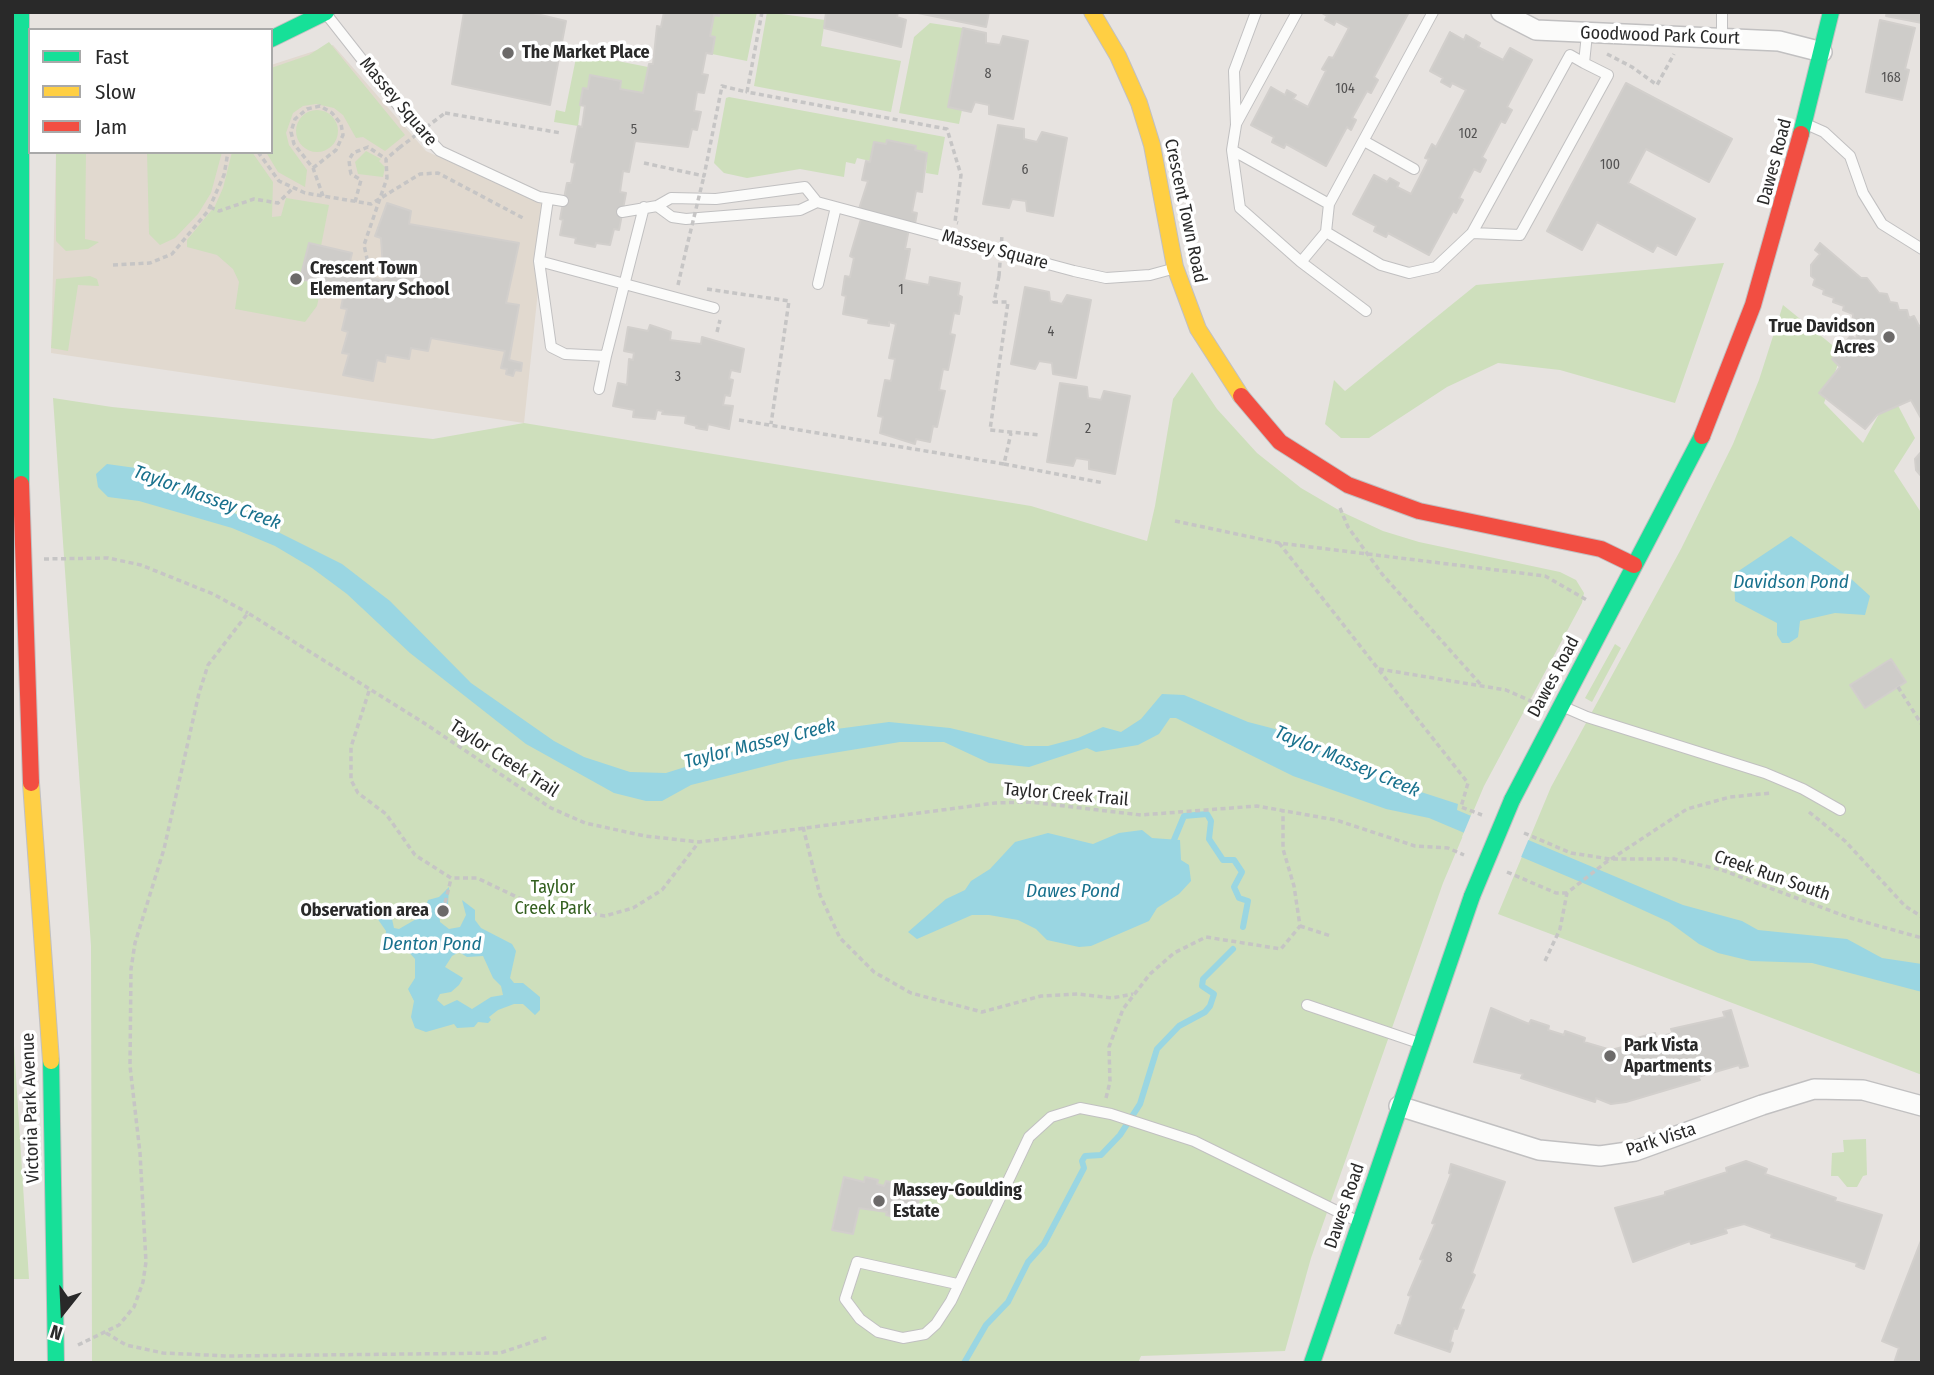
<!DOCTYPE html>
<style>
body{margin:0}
#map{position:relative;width:1934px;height:1375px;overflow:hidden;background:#e7e3e0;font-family:"Fira Sans Condensed",sans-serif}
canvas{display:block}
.frame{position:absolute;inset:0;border:14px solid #292929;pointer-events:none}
.legend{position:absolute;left:28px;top:28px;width:245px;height:126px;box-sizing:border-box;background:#fff;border:2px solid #a9a9a9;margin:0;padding:9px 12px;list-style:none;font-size:21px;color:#292929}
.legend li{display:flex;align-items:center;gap:14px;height:35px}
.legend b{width:35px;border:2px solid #a9a9a9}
.north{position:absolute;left:28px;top:1277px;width:70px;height:70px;-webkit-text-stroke:5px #fff;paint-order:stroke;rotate:198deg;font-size:19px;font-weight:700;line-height:28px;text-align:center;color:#292929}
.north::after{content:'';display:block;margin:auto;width:24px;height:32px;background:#292929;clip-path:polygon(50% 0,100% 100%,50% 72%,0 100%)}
</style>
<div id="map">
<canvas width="1934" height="1375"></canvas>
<div class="frame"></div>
<ul class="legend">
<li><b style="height:9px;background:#16e098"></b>Fast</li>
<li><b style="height:9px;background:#ffcf43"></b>Slow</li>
<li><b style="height:9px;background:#f24e42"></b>Jam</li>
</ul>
<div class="north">N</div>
</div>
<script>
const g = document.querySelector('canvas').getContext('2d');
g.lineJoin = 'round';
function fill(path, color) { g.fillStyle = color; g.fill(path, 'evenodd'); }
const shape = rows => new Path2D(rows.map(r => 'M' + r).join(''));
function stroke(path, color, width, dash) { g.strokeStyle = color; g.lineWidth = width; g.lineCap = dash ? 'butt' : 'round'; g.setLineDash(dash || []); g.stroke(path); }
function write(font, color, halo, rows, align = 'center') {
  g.font = font + ' "Fira Sans Condensed",sans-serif'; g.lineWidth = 7; g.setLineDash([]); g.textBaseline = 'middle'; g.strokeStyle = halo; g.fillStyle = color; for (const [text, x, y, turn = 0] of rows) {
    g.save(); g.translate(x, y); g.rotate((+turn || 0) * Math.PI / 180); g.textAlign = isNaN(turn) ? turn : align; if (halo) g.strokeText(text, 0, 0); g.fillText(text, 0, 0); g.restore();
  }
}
fill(shape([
 [333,45,426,151,547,206,524,423,51,353,56,152,271,152,271,65]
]), '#e1d9cf');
fill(shape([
 [719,12,757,12,747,61,712,54,715,37,710,36,714,15,718,16],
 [767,12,825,20,821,46,901,61,891,112,754,86],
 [930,23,963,28,948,107,962,110,959,124,899,113,914,37],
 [329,42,405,135,385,151,363,137,356,138,343,115,334,108,316,104,303,106,293,113,286,133,289,145,307,170,305,187,278,172,266,152,271,152,271,68,309,55],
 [577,53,648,67,643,93,620,89,621,81,590,75,588,89,583,89,578,126,554,122,556,110,565,112],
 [729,97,945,137,938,175,926,173,927,153,915,150,915,146,887,140,886,144,874,142,870,161,857,158,855,164,846,162,844,177,800,169,747,178,724,173,714,163,726,98],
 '296 131a21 21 0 1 1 42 0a21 21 0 1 1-42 0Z',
 [366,151,381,159,379,161,385,167,383,177,358,174,355,162],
 [56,152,86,152,85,239,99,242,88,249,66,251,56,241],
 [147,152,222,152,211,193,198,214,175,238,160,245,149,234],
 [232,152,252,152,273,182,272,217,281,216,286,198,329,205,321,246,309,243,300,278,322,283,317,306,305,322,235,309,239,282,233,269,217,255,187,247,187,240,215,206,223,188],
 [1724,263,1675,403,1560,370,1498,363,1447,387,1369,438,1341,438,1325,424,1334,380,1345,391,1476,285],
 [90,276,97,279,99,286,78,285,68,351,51,348,56,279],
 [1783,305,1842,353,1824,403,1863,443,1891,392,1915,438,1894,471,1922,514,1922,1075,1498,914,1551,787,1681,549,1733,444,1759,380],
 [1192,372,1217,409,1257,453,1301,488,1342,512,1383,531,1419,542,1560,572,1576,580,1584,593,1582,603,1484,786,1443,883,1311,1258,1285,1351,1141,1356,1138,1363,92,1363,91,946,53,398,112,407,433,439,524,423,1031,506,1147,541,1155,506,1173,399],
 [1615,644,1621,648,1592,702,1585,698],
 [12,1014,29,1279,12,1279],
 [1866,1139,1867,1175,1863,1176,1857,1187,1847,1187,1838,1176,1831,1176,1832,1153,1844,1152,1843,1140]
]), '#cedfbc');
fill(shape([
 [107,464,143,469,186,495,258,522,342,564,390,601,471,683,554,741,584,757,630,772,666,773,784,736,889,722,950,728,1025,746,1048,746,1078,738,1103,727,1121,732,1141,719,1162,694,1184,695,1248,722,1275,729,1352,763,1381,779,1458,804,1457,810,1683,905,1742,921,1758,930,1847,939,1882,958,1922,964,1922,992,1812,963,1751,961,1718,953,1699,944,1669,922,1590,886,1429,818,1386,809,1293,776,1176,718,1170,718,1159,734,1138,745,1096,752,1087,748,1029,767,989,763,944,742,900,742,790,760,691,785,662,801,646,801,614,793,526,744,410,653,347,594,312,568,275,546,232,528,139,501,108,497,98,487,96,474],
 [1791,536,1848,576,1870,596,1865,615,1835,613,1800,621,1798,637,1789,643,1782,643,1777,635,1777,623,1735,601,1734,574],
 [1142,830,1152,838,1180,840,1181,860,1189,865,1191,881,1179,894,1157,908,1149,921,1091,946,1079,947,1047,940,1036,929,1018,920,989,915,972,915,917,939,908,932,946,899,965,890,971,881,990,869,1015,842,1048,833,1093,844,1119,833],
 [449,887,448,904,439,910,440,922,449,929,460,927,466,915,462,900,475,910,475,920,481,928,512,944,516,951,510,978,514,983,523,983,540,997,540,1010,535,1015,523,1004,514,1004,498,1010,489,1017,491,1020,488,1023,478,1022,474,1027,457,1028,454,1024,426,1032,415,1028,411,1017,414,1001,408,989,415,978,415,959,407,950,393,947,385,941,386,931,368,905,375,903,381,913,390,910,394,928,399,929,418,918,420,912,416,905,425,908,428,900,439,897],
 [459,952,467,957,483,956,493,978,501,986,503,995,491,997,472,1009,457,1000,444,1006,437,1000,440,994,451,992,459,985,463,978,445,967,452,956]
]), '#9ad6e2');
fill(shape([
 [1472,813,1530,836,1519,862,1462,837]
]), '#e7e3e0');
stroke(shape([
 [1174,840,1184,816,1207,814,1211,821,1209,839,1223,860,1234,860,1242,872,1234,887,1239,898,1248,901,1243,927],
 [964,1363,986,1325,1008,1302,1028,1262,1044,1244,1084,1168,1082,1161,1085,1156,1101,1155,1120,1135,1140,1104,1157,1049,1179,1026,1205,1012,1210,1006,1214,994,1202,986,1203,979,1233,949]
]), '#9ad6e2', 6);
const building = shape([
 [464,12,528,12,566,21,550,105,452,84,464,12],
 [664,12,719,12,719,16,714,15,710,36,715,37,712,54,706,53,702,74,708,75,704,93,697,92,694,111,701,112,697,130,692,129,688,147,635,141,629,172,623,171,620,192,626,193,619,230,614,229,610,245,596,243,595,247,575,243,576,238,560,235,563,220,560,219,567,183,571,183,575,163,571,162,578,126,582,127,585,106,580,105,583,88,588,89,590,75,621,81,620,89,643,93,649,64,653,64,657,26,661,27,664,12],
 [826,12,898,12,897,17,906,20,901,47,824,28,826,12],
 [913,12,989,12,986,27,913,12],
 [1320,12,1409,12,1374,77,1378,80,1371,93,1367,91,1352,118,1356,120,1351,130,1347,127,1326,166,1286,144,1284,148,1272,142,1274,137,1251,125,1271,87,1285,95,1287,90,1296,95,1293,99,1308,107,1326,71,1322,69,1329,57,1333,58,1349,28,1336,21,1334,25,1325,20,1327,16,1320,12],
 [1887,12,1922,12,1922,23,1886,16,1887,12],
 [1880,20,1915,28,1905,69,1909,70,1902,100,1866,92,1880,20],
 [963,28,986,33,986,43,1000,45,1003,36,1028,41,1013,119,989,114,989,105,975,102,971,112,948,107,963,28],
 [1450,32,1464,40,1466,35,1480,43,1478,47,1503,60,1510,48,1532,60,1507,107,1512,110,1505,123,1501,121,1482,157,1486,160,1480,172,1474,169,1459,198,1463,200,1456,213,1453,211,1429,255,1388,233,1386,237,1374,231,1376,226,1353,214,1374,175,1387,182,1390,178,1399,183,1397,187,1411,194,1429,159,1425,158,1432,144,1436,147,1466,90,1452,83,1450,87,1441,82,1443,78,1430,71,1450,32],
 [1626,83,1732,139,1709,182,1646,149,1628,183,1695,219,1676,255,1657,245,1653,252,1597,222,1582,250,1547,231,1626,83],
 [998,125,1024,129,1024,139,1037,142,1042,132,1067,138,1053,216,1027,211,1026,201,1012,199,1009,208,983,204,998,125],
 [887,140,916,146,915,150,927,153,922,192,916,191,912,212,917,213,914,229,909,229,905,249,910,249,904,280,929,285,930,277,960,283,958,295,962,297,959,314,954,313,950,334,955,335,948,370,943,369,939,390,945,391,937,427,933,426,930,442,916,439,915,444,880,433,883,417,878,416,885,380,891,381,895,359,889,358,896,324,889,322,889,326,868,323,869,319,843,314,846,296,842,295,845,276,850,277,854,258,850,256,861,219,856,218,868,181,862,180,866,161,870,162,874,142,886,144,887,140],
 [387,203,411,211,409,224,519,243,506,303,519,305,509,360,522,363,521,371,515,370,513,376,506,374,507,369,501,368,505,351,431,338,428,351,411,348,409,359,386,355,385,362,377,360,373,381,343,375,349,354,342,353,348,332,342,330,347,309,341,308,345,288,300,279,309,243,352,253,347,273,378,279,384,283,381,238,375,236,387,203],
 [1820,243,1861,278,1867,278,1879,293,1887,294,1890,302,1897,303,1899,310,1907,310,1909,318,1914,316,1919,326,1922,325,1922,420,1911,400,1877,415,1865,429,1819,393,1840,367,1832,359,1851,335,1856,340,1859,322,1853,318,1853,314,1843,310,1844,306,1833,302,1834,298,1823,294,1824,290,1813,285,1815,279,1811,276,1811,265,1820,254,1815,250,1820,243],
 [1025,287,1049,292,1050,301,1062,304,1067,295,1091,300,1076,378,1053,374,1052,363,1039,361,1035,369,1011,364,1025,287],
 [650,325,671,332,670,340,701,344,702,337,744,349,740,372,731,370,729,379,733,380,730,396,725,395,723,405,733,406,729,429,708,424,707,430,696,428,697,426,685,423,686,416,662,414,663,411,657,410,655,419,633,417,634,410,613,406,618,383,627,385,629,359,633,360,634,353,624,351,628,327,648,331,650,325],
 [1060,383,1087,387,1088,398,1101,400,1104,391,1130,396,1115,474,1089,469,1089,460,1076,458,1073,466,1047,462,1060,383],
 [1922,451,1922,477,1916,470,1915,459,1922,451],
 [1891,659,1906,682,1865,708,1850,685,1891,659],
 [1491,1008,1529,1024,1531,1020,1549,1026,1548,1030,1564,1035,1565,1031,1585,1038,1584,1042,1611,1050,1638,1043,1637,1038,1655,1033,1656,1038,1673,1033,1671,1029,1725,1017,1723,1012,1731,1010,1748,1066,1740,1068,1739,1065,1698,1077,1700,1080,1626,1102,1611,1104,1596,1098,1595,1102,1521,1078,1523,1074,1474,1062,1491,1008],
 [1746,1161,1767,1169,1765,1174,1836,1198,1835,1201,1882,1215,1864,1269,1856,1266,1857,1263,1771,1237,1772,1234,1744,1224,1725,1229,1727,1233,1691,1244,1690,1241,1633,1262,1615,1208,1665,1195,1665,1192,1727,1172,1726,1168,1746,1161],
 [1451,1164,1505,1182,1472,1273,1475,1275,1460,1309,1464,1310,1457,1329,1454,1328,1450,1342,1453,1343,1450,1352,1395,1333,1398,1325,1401,1326,1411,1296,1408,1295,1423,1260,1420,1259,1435,1224,1432,1223,1451,1174,1449,1173,1451,1164],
 [844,1177,864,1182,865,1177,878,1180,877,1184,884,1186,886,1181,899,1184,898,1189,920,1194,916,1212,909,1210,907,1218,898,1218,886,1215,887,1212,859,1208,853,1234,832,1230,844,1177],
 [1922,1238,1922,1363,1894,1363,1899,1348,1882,1341,1922,1238]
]);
fill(building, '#ceccc9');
stroke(building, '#d2cfcc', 2);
const lane = shape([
 [1433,12,1329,204,1326,232,1381,265,1409,273,1436,267,1472,233],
 [327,15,404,113,440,151,539,197,563,201],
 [1722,39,1722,12],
 [1584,63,1570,55,1472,233,1520,235,1608,75,1584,63,1587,34],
 [1236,124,1297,12],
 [1806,124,1824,132,1850,156,1863,193,1882,224,1922,249],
 [1364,141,1414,169],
 [1232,150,1236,125,1234,71,1256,12],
 [548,199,539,261,551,347,565,354,606,356,644,207],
 [657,206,672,217,686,219,800,210,817,202],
 [622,212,657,206,671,198,716,199,805,187,817,202,1074,271,1106,278,1150,275,1172,269],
 [1326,232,1301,262,1366,311],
 [539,261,714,308],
 [1301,262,1240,208,1232,150,1329,204],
 [818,284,836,207],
 [599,389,606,356],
 [1564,707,1587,717,1765,773,1803,789,1840,810],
 [1307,1005,1419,1043],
 [957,1284,857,1262,845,1299,860,1319,878,1332,903,1338,925,1334,936,1324,951,1301,1029,1137,1051,1117,1080,1108,1111,1114,1194,1141,1357,1221]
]);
const street = shape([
 [1501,12,1536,30,1779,41,1822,52],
 [1399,1106,1539,1150,1600,1156,1635,1151,1762,1105,1814,1089,1863,1090,1922,1106]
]);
const fast = shape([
 [21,12,21,484],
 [271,39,326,12],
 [1801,134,1831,12],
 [1512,800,1702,436],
 [51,1061,56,1363],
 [1312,1363,1472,896]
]);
const slow = shape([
 [1092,12,1118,56,1139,103,1152,145,1175,267,1198,329,1241,396],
 [31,783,51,1061]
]);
const jam = shape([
 [1241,396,1280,442,1348,485,1419,511,1601,549,1634,565],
 [1702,436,1753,305,1801,134],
 [21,484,31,783]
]);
stroke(lane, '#c1c0c1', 12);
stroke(street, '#c1c0c1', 22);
stroke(fast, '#c1c0c1', 18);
stroke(slow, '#c1c0c1', 18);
stroke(jam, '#c1c0c1', 18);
stroke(shape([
 [762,12,747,92,947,129,961,175,955,222,958,223],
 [1607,54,1632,67,1657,85,1674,54],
 [445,113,561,133],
 [258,152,279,181,305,193,371,204,420,174,438,173,523,218],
 [644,163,704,176,722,86,747,92],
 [313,168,336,150,343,135,341,124,332,113,320,106,307,109,295,119,291,132,294,144,313,168,323,196],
 [355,202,361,180,351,174,350,169,349,160,353,153,368,147,386,159],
 [210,207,219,211,254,199,278,203,292,189],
 [113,265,150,263,172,254,208,211,224,175,228,152],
 [999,276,994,302,1008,302,990,430,1040,435],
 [371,277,364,245,387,178,386,159,399,148],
 [678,285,686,250],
 [707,289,789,301,771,424],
 [717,332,720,320],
 [739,420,1004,464,1011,433],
 [1004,464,1104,483],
 [1340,508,1348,527,1382,574,1482,686],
 [1175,521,1279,543,1545,576,1587,600],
 [1279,543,1468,783,1461,807,1482,815],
 [44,559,108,558,141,565,213,594,248,613],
 [1379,669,1506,690,1533,702],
 [1898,687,1922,725],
 [369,691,351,747,351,780,358,793,386,814,415,855,451,878,477,878,540,908,564,909,605,916,633,908,662,890,699,842],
 [1809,812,1845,841,1905,906,1922,917],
 [803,827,820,895,840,938,874,972,911,993,982,1012,1041,996,1078,994,1112,998,1133,994],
 [1524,833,1571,853,1610,859,1674,859,1722,870,1847,917,1922,938],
 [1507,872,1556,893,1567,893],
 [443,911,451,879],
 [1300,926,1331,936],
 [1545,961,1560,929,1567,893,1605,863,1687,809,1730,797,1771,793],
 [1106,1098,1110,1082,1109,1047,1123,1009,1150,974,1174,953,1206,937,1281,949,1300,926,1294,886,1283,849,1283,809],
 [106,1333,126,1345,163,1353,228,1356,500,1353,548,1337],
 [78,1345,119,1325,134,1307,143,1282,146,1262,140,1153,130,1066,131,969,135,943,164,849,199,693,208,665,248,613,424,723,551,808,585,823,645,836,699,842,995,803,1031,802,1141,815,1257,806,1336,820,1415,846,1448,848,1464,855]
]), '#c6c5c5', 3.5, [5, 3.5]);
stroke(lane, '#fbfbfa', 10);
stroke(street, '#fbfbfa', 19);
stroke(fast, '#16e098', 16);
stroke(slow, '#ffcf43', 16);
stroke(jam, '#f24e42', 16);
const fastBridge = shape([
 [1472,896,1512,800]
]);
stroke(fastBridge, '#c1c0c1', 18, []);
stroke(shape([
 [399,148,445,113],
 [686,250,704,176],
 [999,276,1002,235]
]), '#c6c5c5', 3.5, [5, 3.5]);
stroke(fastBridge, '#16e098', 16);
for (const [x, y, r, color] of [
 [508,53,7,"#6c6a69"],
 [296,279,7,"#6c6a69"],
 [1889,337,7,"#6c6a69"],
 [443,911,7,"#6c6a69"],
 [1610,1056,7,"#6c6a69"],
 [879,1201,7,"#6c6a69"]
]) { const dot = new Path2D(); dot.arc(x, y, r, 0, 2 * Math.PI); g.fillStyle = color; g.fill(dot); stroke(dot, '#fff', 2.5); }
write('14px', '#535252', null, [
 ["8",988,74],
 ["168",1891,78],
 ["104",1345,89],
 ["5",634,130],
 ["102",1468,134],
 ["100",1610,165],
 ["6",1025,170],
 ["1",901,290],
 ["4",1051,332],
 ["3",678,377],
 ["2",1088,429],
 ["8",1449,1258]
]);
write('18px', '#292929', '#fff', [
 ["Goodwood Park Court",1660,36,2],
 ["Massey Square",398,102,50],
 ["Dawes Road",1775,162,-75],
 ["Crescent Town Road",1185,211,78],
 ["Massey Square",995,250,15],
 ["Dawes Road",1554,677,-62],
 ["Taylor Creek Trail",504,759,33],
 ["Taylor Creek Trail",1066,795,5],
 ["Creek Run South",1772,876,19],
 ["Victoria Park Avenue",31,1108,-92],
 ["Park Vista",1661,1140,-18],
 ["Dawes Road",1345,1206,-71]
]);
write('bold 18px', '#292929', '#fff', [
 ["The Market Place",522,53],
 ["Crescent Town",310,269],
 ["Elementary School",310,290],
 ["True Davidson",1875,327,"right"],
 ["Acres",1875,348,"right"],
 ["Observation area",429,911,"right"],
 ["Park Vista",1624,1046],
 ["Apartments",1624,1067],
 ["Massey-Goulding",893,1191],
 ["Estate",893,1212]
], 'left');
write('18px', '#346020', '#fff', [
 ["Taylor",553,888],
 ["Creek Park",553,909]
]);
write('italic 19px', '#19718d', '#fff', [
 ["Taylor Massey Creek",207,498,20],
 ["Davidson Pond",1791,583],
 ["Taylor Massey Creek",760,744,-14],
 ["Taylor Massey Creek",1347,762,23],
 ["Dawes Pond",1073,892],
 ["Denton Pond",432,945]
]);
</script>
